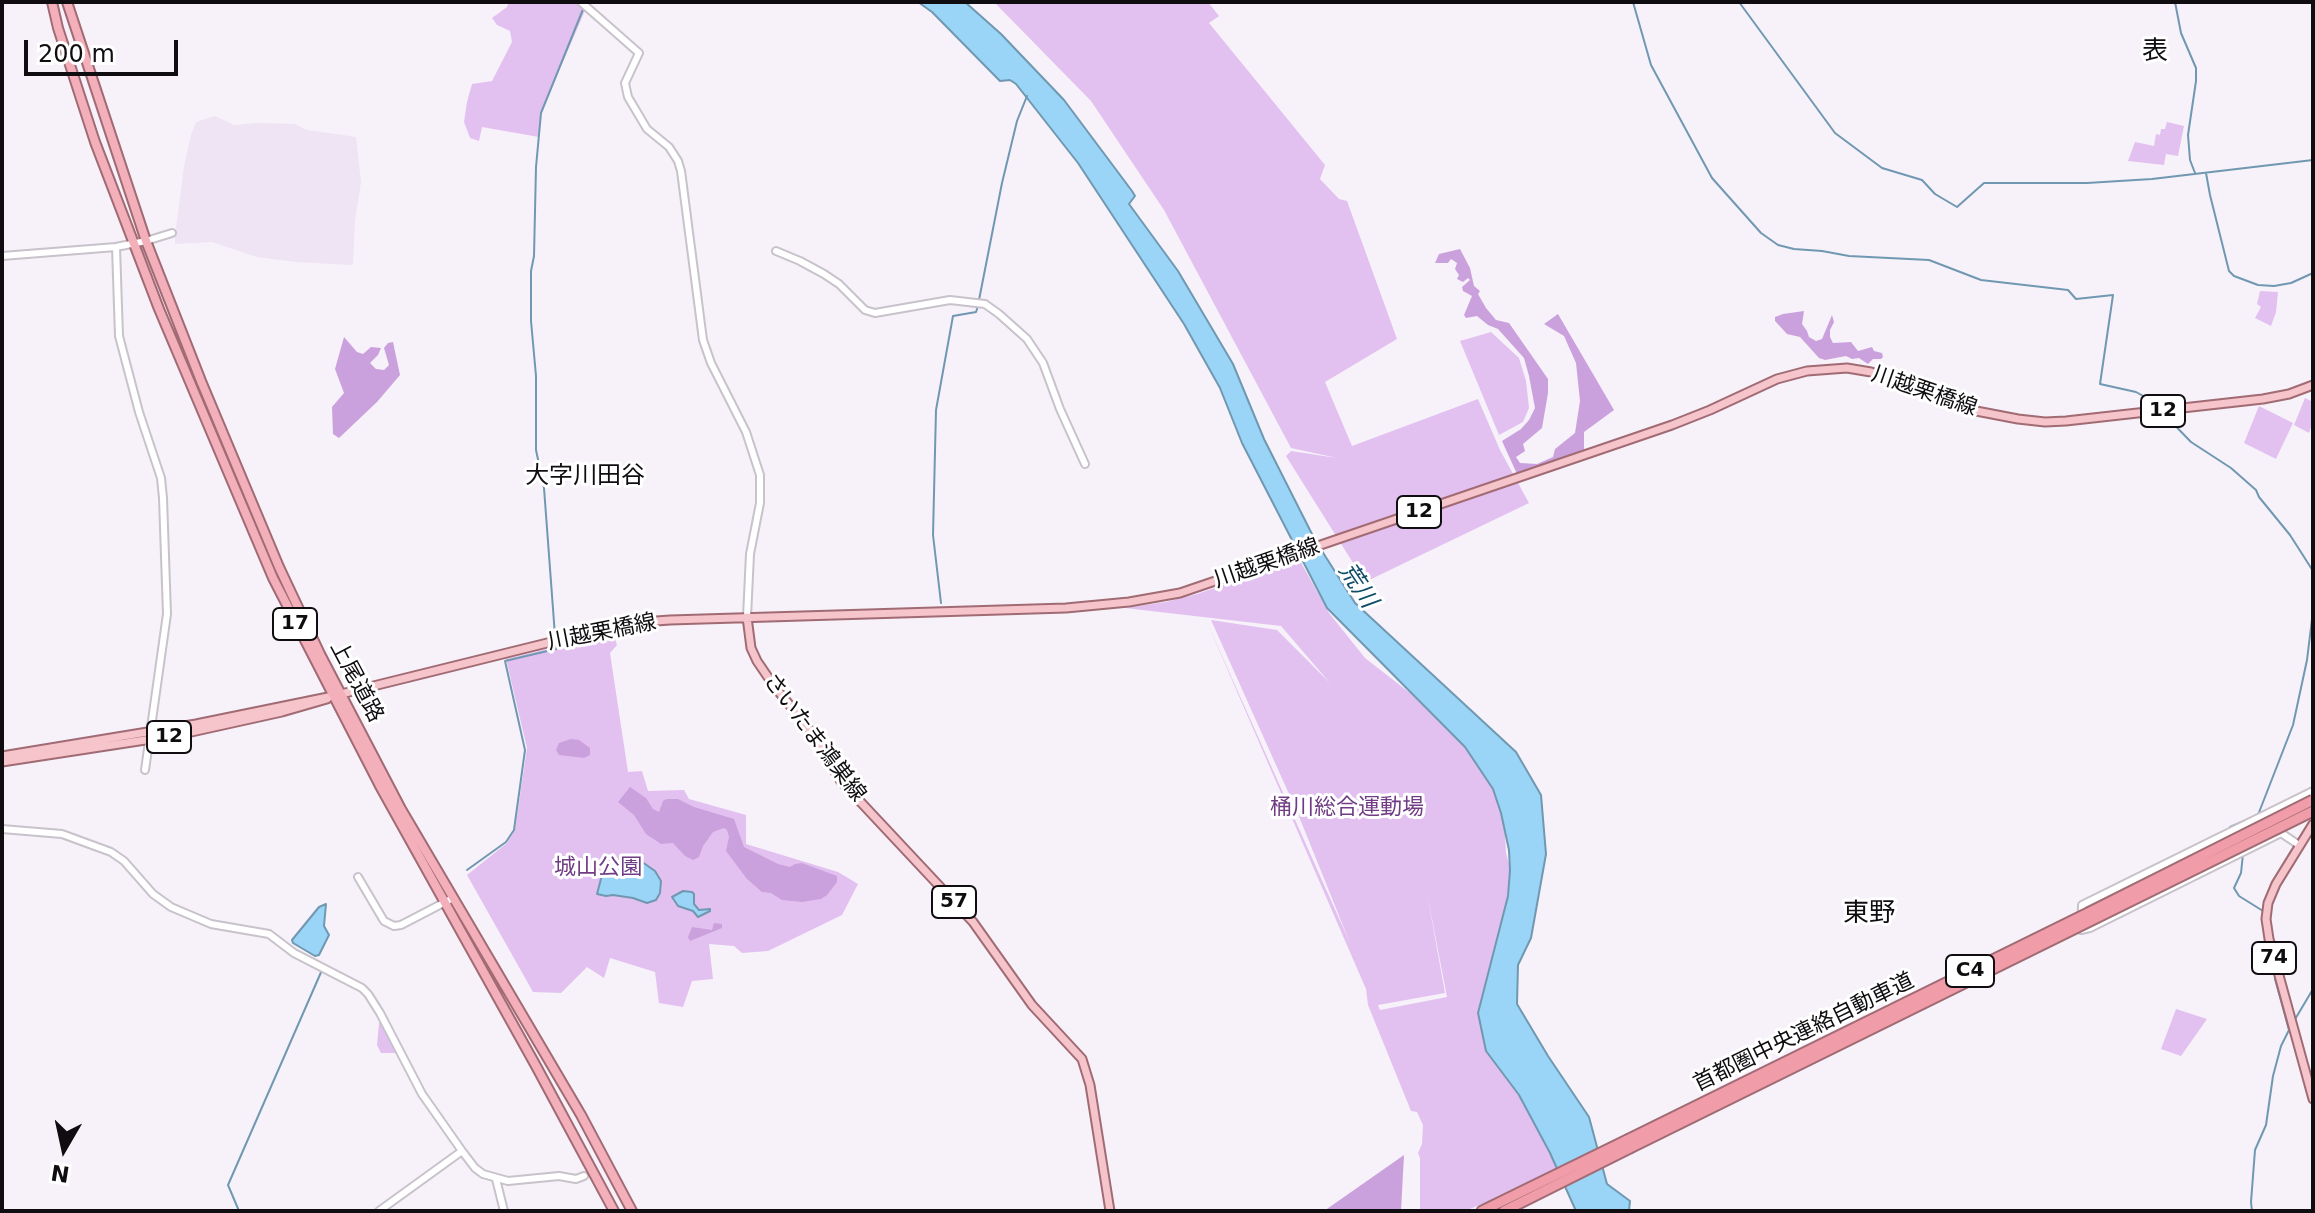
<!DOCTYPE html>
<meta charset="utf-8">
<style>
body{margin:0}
#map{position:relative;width:2315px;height:1213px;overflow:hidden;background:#f7f1fa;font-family:"DejaVu Sans",sans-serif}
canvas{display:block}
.frame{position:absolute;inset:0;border:4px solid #0f0d10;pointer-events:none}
.north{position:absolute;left:24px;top:1109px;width:80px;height:80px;-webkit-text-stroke:6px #fff;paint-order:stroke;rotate:189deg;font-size:22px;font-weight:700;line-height:32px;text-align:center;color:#0f0d10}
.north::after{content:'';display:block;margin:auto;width:28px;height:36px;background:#0f0d10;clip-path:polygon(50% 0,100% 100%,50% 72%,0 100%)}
.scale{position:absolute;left:24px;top:40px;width:154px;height:36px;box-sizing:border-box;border:4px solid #0f0d10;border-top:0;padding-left:10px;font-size:24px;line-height:28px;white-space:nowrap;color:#0f0d10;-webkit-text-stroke:6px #fff;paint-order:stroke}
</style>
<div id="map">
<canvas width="2315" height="1213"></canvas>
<div class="frame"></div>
<div class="north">N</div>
<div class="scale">200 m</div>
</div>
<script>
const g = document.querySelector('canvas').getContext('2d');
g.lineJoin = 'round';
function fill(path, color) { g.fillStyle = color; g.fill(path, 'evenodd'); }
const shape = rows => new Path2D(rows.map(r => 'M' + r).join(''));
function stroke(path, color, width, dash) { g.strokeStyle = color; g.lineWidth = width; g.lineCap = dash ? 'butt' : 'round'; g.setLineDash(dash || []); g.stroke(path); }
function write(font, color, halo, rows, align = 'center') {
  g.font = font + ' "DejaVu Sans","Noto Sans JP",sans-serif'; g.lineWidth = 6; g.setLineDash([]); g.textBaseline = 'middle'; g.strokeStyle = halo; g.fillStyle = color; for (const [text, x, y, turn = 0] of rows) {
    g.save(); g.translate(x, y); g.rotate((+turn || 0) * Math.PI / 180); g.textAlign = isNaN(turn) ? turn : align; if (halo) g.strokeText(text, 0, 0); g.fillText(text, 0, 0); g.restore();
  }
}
fill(shape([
 [215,116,234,125,257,123,295,124,307,130,356,137,361,182,355,220,353,264,351,265,296,262,257,257,212,242,175,244,175,235,184,167,191,135,196,122]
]), '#eee4f3');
fill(shape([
 [509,2,581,2,587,6,541,113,539,137,482,127,479,141,470,138,464,122,467,102,472,84,492,81,512,42,510,31,497,25,492,18,507,7],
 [994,2,1208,2,1219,16,1209,23,1325,165,1320,179,1339,199,1347,201,1397,339,1325,382,1352,446,1478,399,1500,450,1529,503,1365,582,1286,456,1291,451,1337,458,1291,448,1164,210,1091,101],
 [2167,122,2184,126,2178,156,2166,154,2164,165,2128,161,2135,142,2154,146,2156,134,2160,135,2161,129,2165,129],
 [2260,291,2278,292,2276,312,2271,326,2255,318,2261,307,2257,304],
 [1491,332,1519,358,1526,381,1529,408,1523,422,1499,435,1460,341],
 [2305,398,2313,402,2313,421,2309,433,2294,425],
 [2259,406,2293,423,2276,459,2244,443],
 [1299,559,1329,613,1365,658,1410,693,1468,751,1496,794,1504,817,1506,853,1512,875,1511,901,1481,1018,1489,1056,1521,1099,1559,1172,1465,1211,1420,1211,1420,1158,1418,1153,1422,1144,1423,1125,1417,1112,1411,1111,1368,1005,1366,989,1356,966,1206,620,1350,943,1298,814,1211,620,1277,630,1330,683,1281,626,1125,608,1166,602,1197,594],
 [1427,893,1447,997,1380,1010,1378,1005,1445,993],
 [613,633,617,645,610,653,628,772,642,771,648,791,684,790,689,799,746,815,746,844,838,872,858,884,842,915,768,951,742,953,734,946,709,944,713,979,692,981,683,1007,659,1003,655,972,610,958,604,978,587,967,561,993,533,992,467,875,507,843,515,830,527,748,506,659],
 [2176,1009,2207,1019,2181,1056,2161,1049],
 [379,1023,381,1023,399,1053,381,1053,377,1045]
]), '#e2c1f0');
fill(shape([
 [1460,249,1470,268,1474,286,1480,291,1478,294,1486,308,1496,320,1509,323,1548,379,1548,393,1542,428,1523,444,1525,451,1516,457,1520,463,1537,464,1553,457,1555,449,1575,433,1580,401,1576,363,1564,336,1544,324,1558,314,1614,410,1584,432,1584,450,1517,474,1502,441,1521,429,1529,420,1535,408,1529,376,1524,358,1498,329,1488,325,1477,316,1466,318,1464,315,1472,296,1463,291,1462,287,1470,280,1468,278,1463,282,1457,279,1459,275,1455,269,1457,263,1451,259,1448,263,1435,263,1439,254],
 [1804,311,1802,324,1807,331,1809,337,1816,341,1822,339,1832,315,1834,322,1830,330,1830,337,1833,343,1851,342,1858,351,1872,347,1874,351,1882,353,1883,357,1881,359,1873,359,1868,364,1859,358,1852,359,1846,356,1825,360,1819,358,1800,337,1787,334,1775,321,1775,317,1783,314],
 [344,337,357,352,363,354,371,347,381,348,378,355,370,363,376,369,384,370,389,365,384,348,388,343,393,342,400,375,377,402,339,438,333,434,332,407,344,393,335,369],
 [571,739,579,740,590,748,590,755,584,758,559,755,556,750,559,743],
 [630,787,646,798,653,809,659,812,663,801,667,799,678,799,694,807,734,819,744,847,778,864,790,867,795,864,802,863,837,876,837,882,827,895,821,899,802,902,782,900,771,893,762,892,747,879,726,851,729,837,727,830,724,828,713,832,703,846,699,857,693,860,685,856,673,843,661,844,646,834,634,815,618,802],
 [714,923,722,924,722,928,690,941,688,937,692,927,712,930],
 [1404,1155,1401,1211,1324,1211]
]), '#cba1dd');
const water = shape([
 [918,2,965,2,1001,34,1064,100,1132,191,1135,196,1129,204,1178,271,1233,364,1264,439,1315,540,1355,603,1516,752,1541,795,1546,854,1531,938,1518,965,1517,1004,1548,1056,1589,1117,1607,1184,1630,1201,1629,1211,1576,1211,1550,1153,1519,1095,1486,1051,1478,1013,1508,896,1510,870,1509,850,1501,813,1493,789,1465,747,1327,608,1242,443,1220,388,1184,324,1078,163,1016,84,1010,80,1000,81,932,12,918,2],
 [626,857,635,857,655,871,661,881,660,893,656,900,647,903,633,898,613,895,606,896,597,894,602,875,607,865,626,857],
 [683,891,692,892,694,894,694,904,699,910,710,909,710,911,698,917,693,911,678,906,672,897,683,891],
 [326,904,324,926,329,935,319,955,315,956,293,943,292,940,319,907,326,904]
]);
fill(water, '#9ad4f6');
stroke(water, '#7098b1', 2);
stroke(shape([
 [1633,2,1651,65,1712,178,1761,233,1778,245,1794,249,1822,251,1849,256,1929,260,1981,280,2068,290,2076,299,2113,295,2100,384,2136,392,2154,402,2158,406],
 [1739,2,1835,133,1882,168,1922,180,1935,194,1957,207,1984,183,2087,183,2152,179,2313,160],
 [2175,2,2181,33,2196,68,2196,81,2188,135,2190,160,2195,173],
 [2206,173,2210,195,2229,271,2234,276,2258,285,2274,286,2291,283,2313,273],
 [979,300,1002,183,1017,121,1027,96],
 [2162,412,2191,442,2231,468,2256,490,2259,497,2290,535,2313,571],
 [941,603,933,535,936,410,953,316,976,312,978,306],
 [2232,830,2230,827,2258,815,2293,725,2307,660,2313,611],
 [2243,854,2241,873,2234,888,2239,896,2263,911],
 [467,870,506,842,514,830,525,750,505,661,556,649,544,488,536,450,536,376,531,321,531,271,534,256,536,167,541,113,586,2],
 [2277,978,2275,979,2289,1030],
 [2294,1021,2313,989],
 [239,1211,228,1185,322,970],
 [2252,1211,2251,1202,2255,1150,2266,1125,2273,1076,2281,1046,2289,1030]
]), '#7098b1', 2);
const tertiary = shape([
 [581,2,639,53,625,83,628,97,647,129,669,147,678,161,681,171,703,340,711,363,746,432,760,475,760,503,750,554,747,617],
 [116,247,119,336,139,412,161,478,163,498,167,614,145,770],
 [776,251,800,261,824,274,839,284,865,310,875,313,950,300,985,304,999,314,1027,339,1043,363,1060,409,1085,464],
 [2,256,116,247,146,241,172,233],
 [2,829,62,834,111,852,124,861,153,894,171,907,211,924,269,934,294,953,362,988,368,994,380,1013,422,1094,462,1151,475,1168,483,1174,508,1181,559,1176,576,1179,584,1176],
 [2299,845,2281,833,2090,928,2081,930,2082,905,2313,791],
 [358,877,384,921,394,926,401,925,453,898],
 [496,1179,504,1211],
 [379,1211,462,1151]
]);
const primary = shape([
 [747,617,751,648,757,661,774,686,807,726,840,780,973,922,1032,1005,1082,1059,1090,1085,1110,1211],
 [2,756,196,724,333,696,628,623,670,620,1066,608,1129,602,1180,593,1672,425,1710,410,1777,379,1807,371,1847,368,1871,372,1971,410,2018,419,2045,422,2066,421,2263,399,2289,394,2313,385],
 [2,762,178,735,282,712,327,699],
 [2313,824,2276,884,2268,903,2266,919,2269,939,2313,1099]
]);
const trunk = shape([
 [52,2,58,28,95,142,159,309,273,578,380,786,536,1066,614,1211],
 [67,2,146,241,201,381,279,567,320,654,401,809,581,1115,632,1211]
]);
const motorway = shape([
 [1482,1211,1627,1140],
 [1504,1211,1630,1148]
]);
stroke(tertiary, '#c8c2cb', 10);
stroke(primary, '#a16b73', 11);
stroke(trunk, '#a16b73', 12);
stroke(motorway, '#a16b73', 13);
stroke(tertiary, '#fff', 6);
stroke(primary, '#f6c4cb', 7);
stroke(trunk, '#f3b0ba', 8);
stroke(motorway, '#f09da9', 9);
const motorwayBridge = shape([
 [1627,1140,2094,910,2313,800],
 [1630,1148,2313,811]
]);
stroke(motorwayBridge, '#a16b73', 13, []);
stroke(motorwayBridge, '#f09da9', 9);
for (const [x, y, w] of [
 [2163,411,44],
 [1419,512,44],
 [295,624,44],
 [169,737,44],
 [954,902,44],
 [2274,958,44],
 [1970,971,48]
]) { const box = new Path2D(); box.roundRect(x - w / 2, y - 16, w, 32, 6); g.fillStyle = '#fff'; g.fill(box); stroke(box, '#0f0d10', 2); }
write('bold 20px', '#0f0d10', null, [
 ["12",2163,411],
 ["12",1419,512],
 ["17",295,624],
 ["12",169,737],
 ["57",954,902],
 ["74",2274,958],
 ["C4",1970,971]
]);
write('22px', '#0f0d10', '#fff', [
 ["川越栗橋線",1924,392,19],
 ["川越栗橋線",1267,564,-19],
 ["川越栗橋線",602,633,-11],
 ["上尾道路",356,682,62],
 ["さいたま鴻巣線",814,738,53],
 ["首都圏中央連絡自動車道",1804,1033,-26]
]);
write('22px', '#703c84', '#fff', [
 ["桶川総合運動場",1347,808],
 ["城山公園",598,868]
]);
write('24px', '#0f0d10', '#fff', [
 ["大字川田谷",585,477]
]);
write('italic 24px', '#104c68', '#fff', [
 ["荒川",1357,586,56]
]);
write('26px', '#0f0d10', '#fff', [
 ["表",2155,52],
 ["東野",1869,914]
]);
</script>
